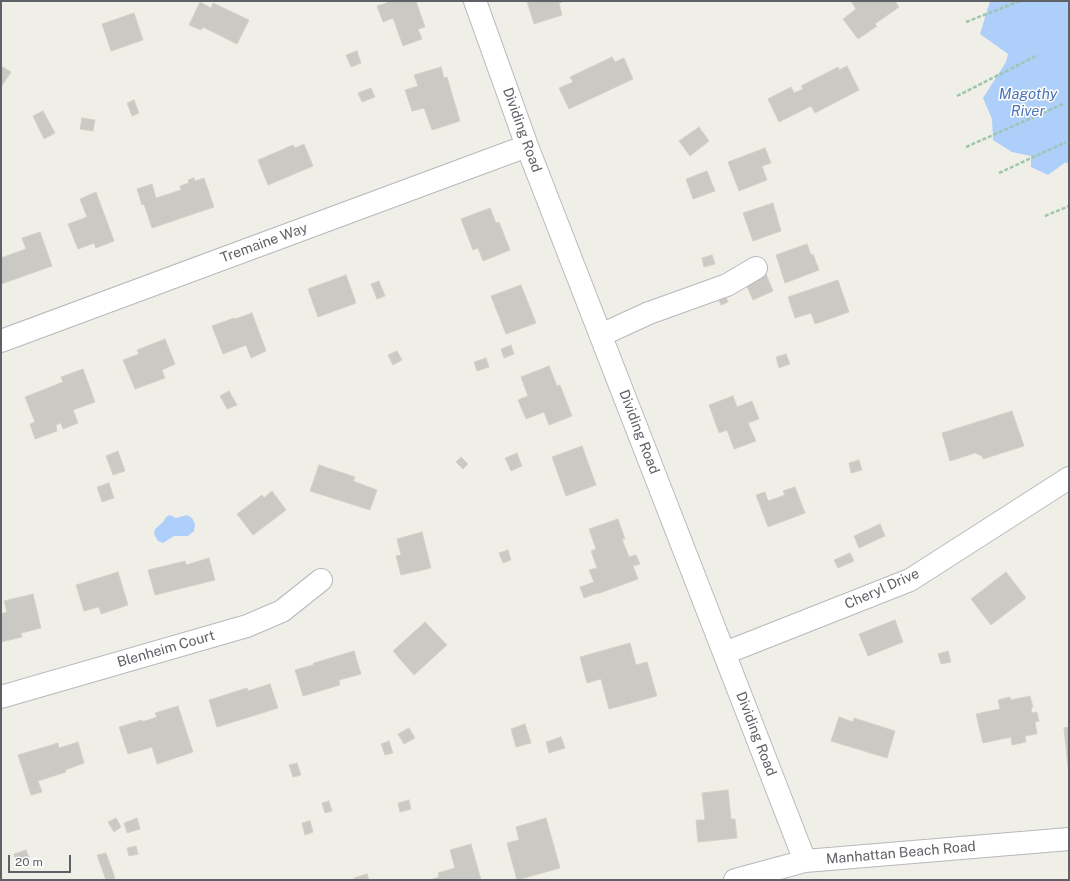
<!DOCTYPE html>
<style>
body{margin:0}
#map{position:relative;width:1070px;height:881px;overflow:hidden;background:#f0efe7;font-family:"Public Sans",sans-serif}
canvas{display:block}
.frame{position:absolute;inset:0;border:2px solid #5e6166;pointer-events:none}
.scale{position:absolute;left:8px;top:855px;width:63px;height:18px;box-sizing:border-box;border:2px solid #5e6166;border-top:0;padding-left:5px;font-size:12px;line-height:14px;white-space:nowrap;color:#5e6166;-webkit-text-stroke:3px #fff;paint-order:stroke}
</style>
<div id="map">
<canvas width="1070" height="881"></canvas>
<div class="frame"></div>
<div class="scale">20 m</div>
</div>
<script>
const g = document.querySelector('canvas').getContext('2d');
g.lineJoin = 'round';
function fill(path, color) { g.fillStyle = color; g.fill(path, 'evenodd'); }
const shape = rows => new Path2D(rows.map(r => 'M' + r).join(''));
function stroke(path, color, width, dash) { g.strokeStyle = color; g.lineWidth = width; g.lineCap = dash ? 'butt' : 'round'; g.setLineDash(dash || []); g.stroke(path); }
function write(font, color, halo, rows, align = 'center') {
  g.font = font + ' "Public Sans",sans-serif'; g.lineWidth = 3; g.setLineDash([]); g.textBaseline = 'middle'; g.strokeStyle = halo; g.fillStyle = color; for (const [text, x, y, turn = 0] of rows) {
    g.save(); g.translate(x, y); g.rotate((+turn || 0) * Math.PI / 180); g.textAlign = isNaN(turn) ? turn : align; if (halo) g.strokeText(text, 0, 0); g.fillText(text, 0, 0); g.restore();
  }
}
fill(shape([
 [990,1,1069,1,1069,165,1066,162,1048,175,1031,167,1031,156,1012,152,993,140,992,119,983,98,1006,62,1008,54,980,34],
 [170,515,176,518,187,515,192,518,195,524,194,531,188,536,174,536,163,543,158,541,154,534,155,529,163,522,166,517]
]), '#adcffa');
const building = shape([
 [386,1,416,1,425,27,418,29,422,39,403,46,393,18,383,22,377,6,387,3,386,1],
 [527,1,565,1,559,3,562,15,534,24,527,1],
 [851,1,895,1,899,7,875,24,877,26,858,39,843,19,856,9,851,1],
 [200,2,211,8,213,3,249,20,237,44,203,27,201,30,189,25,200,2],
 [134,13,143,40,111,51,102,24,134,13],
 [357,51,361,63,351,67,346,55,357,51],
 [612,57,615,62,624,58,633,79,569,109,559,88,573,82,570,77,612,57],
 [1,66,11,72,1,87,1,66],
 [847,66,859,90,815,113,811,106,779,122,768,99,791,87,794,93,803,89,801,86,838,67,839,70,847,66],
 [441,67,444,78,447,77,460,121,432,130,424,108,412,111,405,90,418,86,414,75,441,67],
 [371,88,375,97,362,102,358,93,371,88],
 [134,100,139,113,132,116,127,103,134,100],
 [43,111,55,133,44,139,33,116,43,111],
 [82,118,95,120,93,131,80,129,82,118],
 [699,127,709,141,690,156,679,141,699,127],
 [304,144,313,166,268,185,258,160,293,145,295,148,304,144],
 [765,148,771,163,762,166,767,180,739,191,728,162,765,148],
 [707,171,715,191,693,199,686,179,707,171],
 [194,178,195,181,204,178,214,207,152,228,144,204,142,205,137,189,152,184,156,198,181,190,180,186,189,183,188,180,194,178],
 [96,192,114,241,96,248,94,243,78,249,68,224,87,217,80,199,96,192],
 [773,203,781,231,753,241,743,213,773,203],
 [490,208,496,223,499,222,510,250,483,261,478,248,473,250,461,219,490,208],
 [40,232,52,266,1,284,1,258,26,249,22,238,40,232],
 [807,244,811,255,813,254,819,270,785,283,776,255,807,244],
 [712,255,715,264,704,267,702,258,712,255],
 [766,274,773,291,753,300,745,282,766,274],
 [346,275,356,303,318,317,308,289,346,275],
 [838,280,849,312,815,324,811,313,795,318,788,297,838,280],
 [379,281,385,296,377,299,371,284,379,281],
 [521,285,536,323,506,334,491,296,521,285],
 [725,295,728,302,721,305,718,298,725,295],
 [252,313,266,351,251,358,246,345,223,354,212,326,234,318,235,319,252,313],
 [165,339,175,364,162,370,165,378,135,389,123,360,139,354,137,350,165,339],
 [511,345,514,354,504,358,501,349,511,345],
 [397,351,402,360,393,365,388,355,397,351],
 [786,354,790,364,779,368,776,357,786,354],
 [486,358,489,367,477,371,474,362,486,358],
 [549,366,557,386,560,385,572,416,549,425,544,412,526,419,518,400,528,396,521,377,549,366],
 [83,369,95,402,73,410,78,423,63,429,61,423,56,425,57,431,35,439,30,424,35,422,25,397,63,382,61,377,83,369],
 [229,391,237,405,227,409,220,396,229,391],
 [733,396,737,407,752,401,759,419,748,423,756,441,734,449,727,430,719,433,709,405,733,396],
 [1012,411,1024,446,983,459,982,456,975,453,950,461,942,433,1012,411],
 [582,446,596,485,566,496,552,457,582,446],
 [118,451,125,471,113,475,106,456,118,451],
 [517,453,522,466,511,471,505,458,517,453],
 [461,457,468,464,463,469,456,462,461,457],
 [859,460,862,470,851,473,849,463,859,460],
 [319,465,355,477,353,481,377,490,370,510,310,491,319,465],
 [109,483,114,498,102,502,97,487,109,483],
 [795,487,805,513,768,527,756,495,765,492,768,501,785,495,783,491,795,487],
 [272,491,286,510,253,535,237,514,262,495,264,498,272,491],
 [618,519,625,539,622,539,629,557,636,555,640,564,633,566,638,579,597,594,597,593,584,598,580,587,594,582,589,570,597,568,591,551,596,549,589,529,618,519],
 [880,524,885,536,859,548,854,536,880,524],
 [422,532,431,568,401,575,396,556,401,555,397,539,422,532],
 [508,550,511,560,503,563,499,553,508,550],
 [850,553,854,561,838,568,834,560,850,553],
 [209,558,215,580,155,595,148,570,185,561,186,565,209,558],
 [118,572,128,605,101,614,99,607,84,611,76,585,118,572],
 [1006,572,1026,598,991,625,971,599,1006,572],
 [33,594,41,628,21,633,22,637,1,642,1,614,7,612,4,601,33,594],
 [895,620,903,642,868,656,859,634,895,620],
 [425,622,447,645,414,675,393,651,425,622],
 [630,643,636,665,647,662,657,696,609,709,601,679,587,683,580,657,630,643],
 [354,651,361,674,339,680,340,685,303,696,295,670,313,665,314,663,354,651],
 [948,651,951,662,941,664,938,654,948,651],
 [270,684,278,708,217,727,209,700,247,688,248,691,270,684],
 [1030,696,1033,707,1031,708,1032,713,1037,712,1039,721,1035,722,1037,734,1025,736,1026,742,1012,745,1011,737,983,743,976,714,1000,709,998,700,1010,697,1011,700,1030,696],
 [178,706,193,752,157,764,152,747,128,754,119,727,142,720,142,722,157,717,155,713,178,706],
 [839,717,853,722,854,718,895,731,887,758,831,741,839,717],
 [525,724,531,743,516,747,511,729,525,724],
 [1069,727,1069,767,1068,767,1064,728,1069,727],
 [409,728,415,738,404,744,398,734,409,728],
 [561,737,565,748,549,753,546,742,561,737],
 [389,741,393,753,385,755,381,744,389,741],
 [78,742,84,763,65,770,66,772,38,781,42,792,31,795,18,755,58,743,59,748,78,742],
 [297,763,301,775,293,777,289,765,297,763],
 [728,790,731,819,735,819,737,838,698,842,696,820,705,820,702,793,728,790],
 [409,800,411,809,400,812,398,803,409,800],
 [329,801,332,811,325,813,322,803,329,801],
 [116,818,121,827,114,832,108,822,116,818],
 [137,818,140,829,127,833,124,823,137,818],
 [546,818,560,868,517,880,507,843,519,840,516,827,546,818],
 [310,821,313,832,305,835,302,823,310,821],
 [471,844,481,880,430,880,439,877,438,873,455,868,450,850,471,844],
 [136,846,138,854,129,856,127,848,136,846],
 [26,850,30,860,17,865,14,854,26,850],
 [106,853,115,878,110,880,106,880,97,855,106,853],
 [367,874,369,880,354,880,354,878,367,874]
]);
fill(building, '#cbc9c4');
stroke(building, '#d4d1c6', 1);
const minor = shape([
 [475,1,527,146,805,861],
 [601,335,649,313,727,285,756,268],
 [1,341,527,146],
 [725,653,910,580,1069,478],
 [1,697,247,626,282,611,321,580],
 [735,880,805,861,1069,839]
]);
stroke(minor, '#b7b8bd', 24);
stroke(shape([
 [966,22,1020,1],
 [957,96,1038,55],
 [966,147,1063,104],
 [999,173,1066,142],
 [1045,216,1069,206]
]), '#9ec6af', 2.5, [4, 2]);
stroke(minor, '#fff', 22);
write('14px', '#5e6166', '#fff', [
 ["Dividing Road",522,130,70],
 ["Tremaine Way",264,243,-20],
 ["Dividing Road",639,432,69],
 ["Cheryl Drive",882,589,-24],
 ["Blenheim Court",166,649,-16],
 ["Dividing Road",756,734,69],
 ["Manhattan Beach Road",901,853,-5]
]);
write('italic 15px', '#4c73b5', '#fff', [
 ["Magothy",1028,94],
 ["River",1028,111]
]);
</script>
